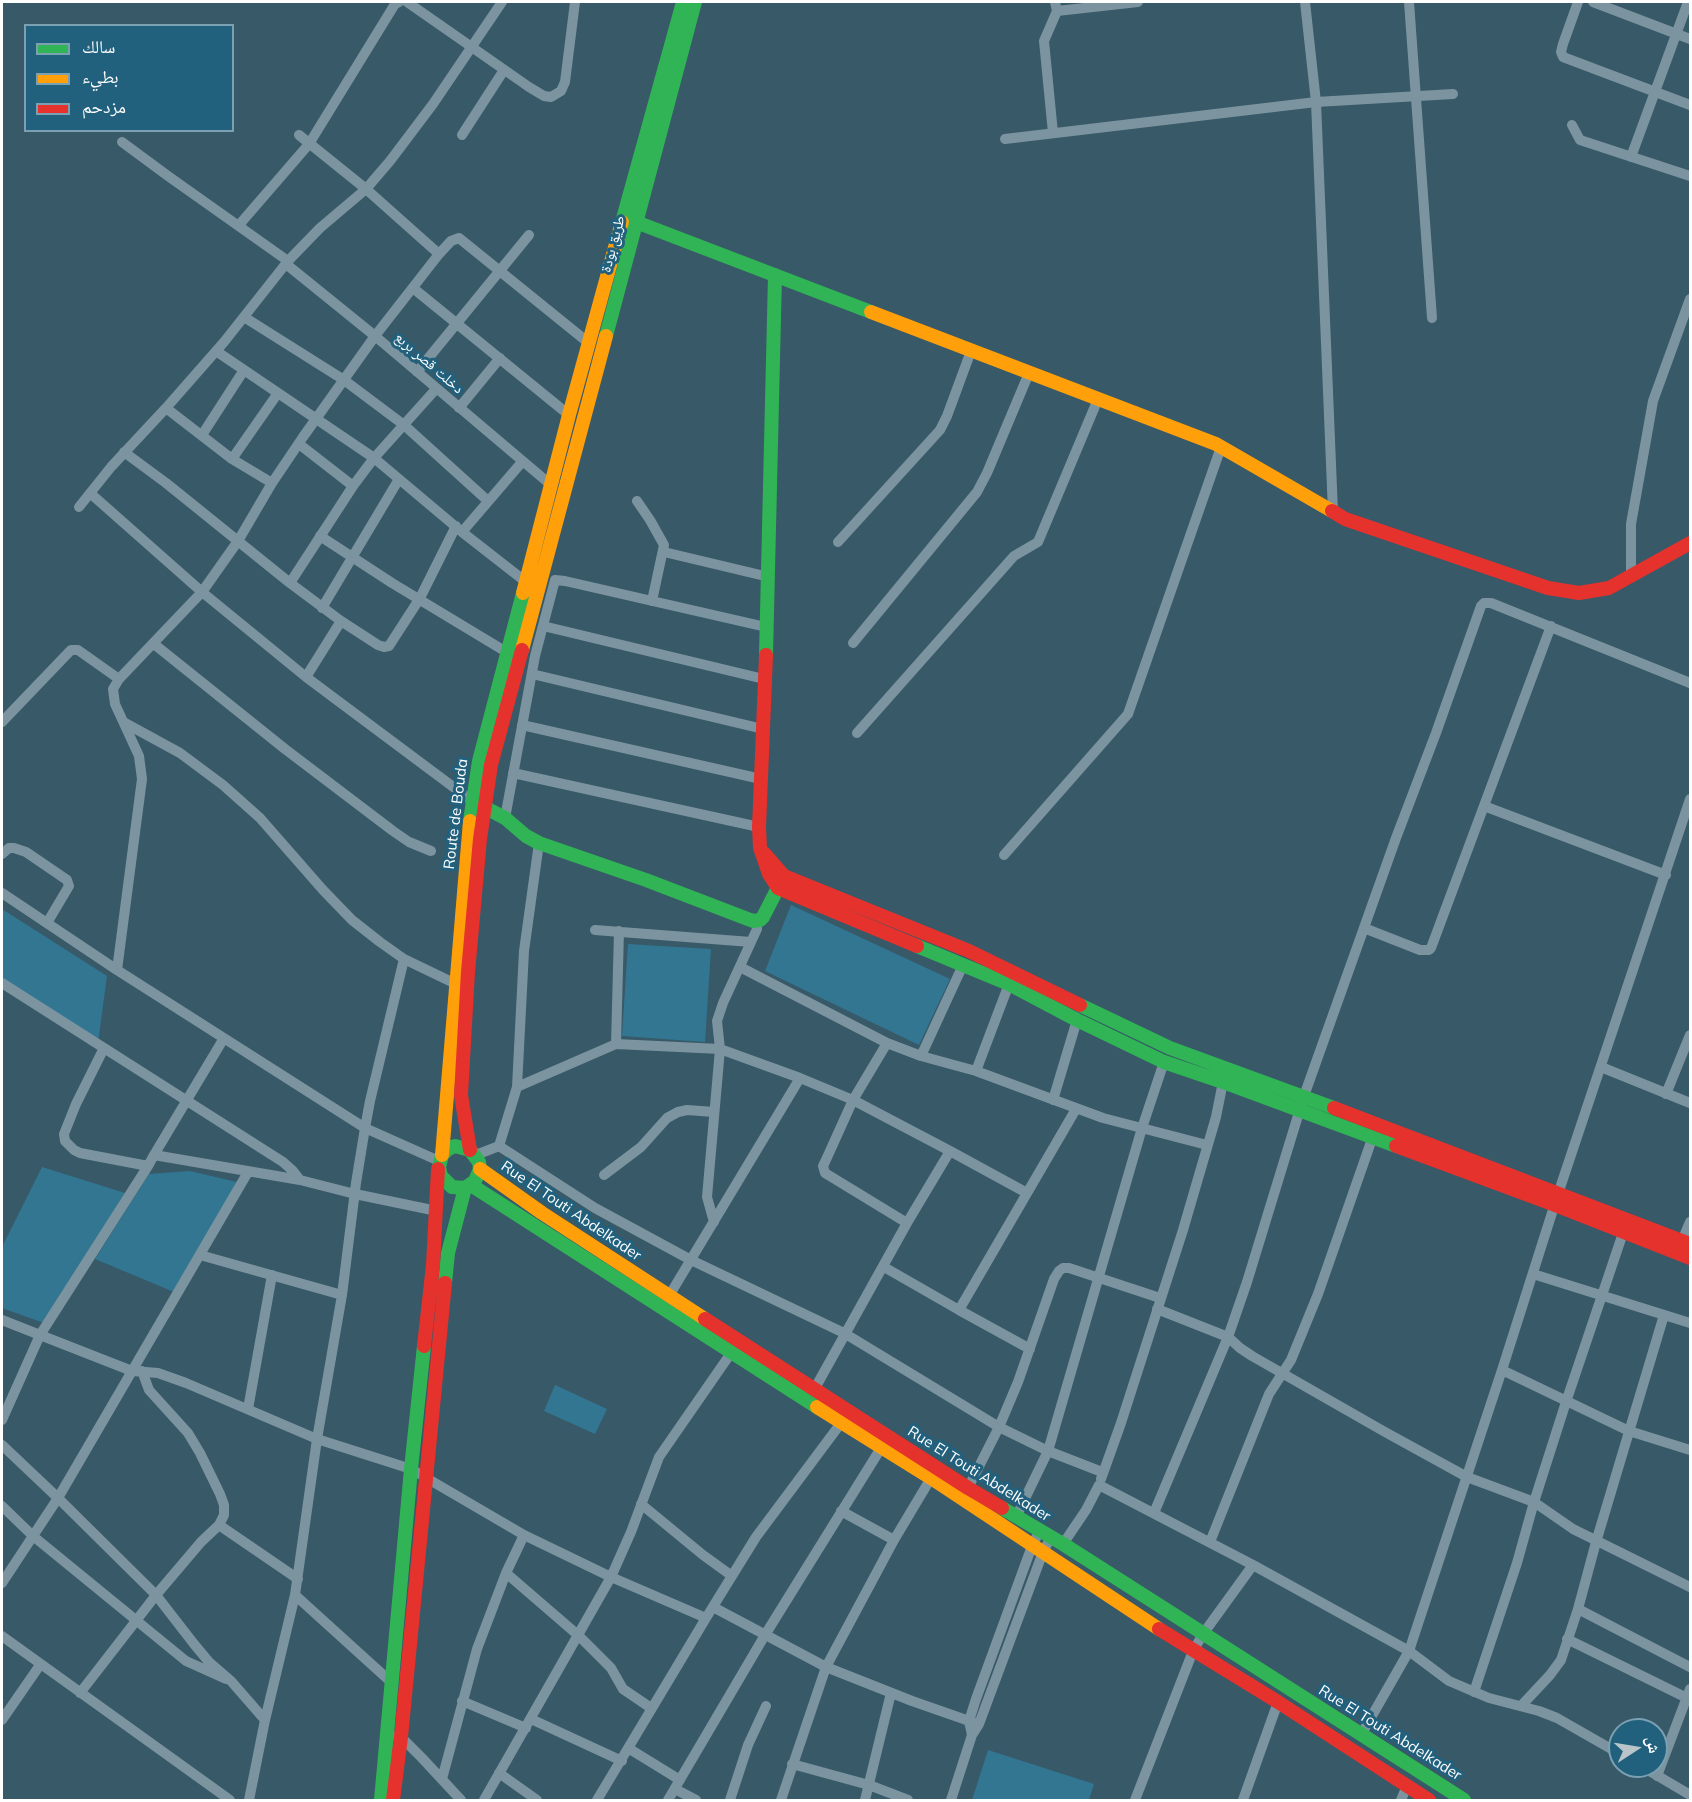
<!DOCTYPE html>
<meta charset="utf-8">
<style>
body{margin:0}
#map{position:relative;width:1692px;height:1802px;overflow:hidden;background:#375968;font-family:Mulish,"Noto Naskh Arabic",sans-serif}
canvas{display:block}
.frame{position:absolute;inset:0;border:3px solid #fff;pointer-events:none}
.legend{position:absolute;left:24px;top:24px;width:210px;height:108px;box-sizing:border-box;background:#22617d;border:2px solid #7aa0b1;margin:0;padding:8px 10px;list-style:none;font-size:18px;color:#fff}
.legend li{display:flex;align-items:center;gap:12px;height:30px}
.legend b{width:30px;border:2px solid #7aa0b1}
.north{position:absolute;left:1608px;top:1718px;width:60px;height:60px;box-sizing:border-box;background:#22617d;border:2px solid #7aa0b1;border-radius:50%;rotate:78deg;font-size:16px;font-weight:700;line-height:24px;text-align:center;color:#fff}
.north::after{content:'';display:block;margin:auto;width:21px;height:27px;background:#b9c5ca;clip-path:polygon(50% 0,100% 100%,50% 72%,0 100%)}
</style>
<div id="map">
<canvas width="1692" height="1802"></canvas>
<div class="frame"></div>
<ul class="legend">
<li><b style="height:8px;background:#30b455"></b>سالك</li>
<li><b style="height:8px;background:#ff9f0a"></b>بطيء</li>
<li><b style="height:8px;background:#e5322d"></b>مزدحم</li>
</ul>
<div class="north">ش</div>
</div>
<script>
const g = document.querySelector('canvas').getContext('2d');
g.lineJoin = 'round';
function fill(path, color) { g.fillStyle = color; g.fill(path, 'evenodd'); }
const shape = rows => new Path2D(rows.map(r => 'M' + r).join(''));
function stroke(path, color, width, dash) { g.strokeStyle = color; g.lineWidth = width; g.lineCap = dash ? 'butt' : 'round'; g.setLineDash(dash || []); g.stroke(path); }
function write(font, color, halo, rows, align = 'center') {
  g.font = font + ' Mulish,"Noto Naskh Arabic",sans-serif'; g.lineWidth = 6; g.setLineDash([]); g.textBaseline = 'middle'; g.strokeStyle = halo; g.fillStyle = color; for (const [text, x, y, turn = 0] of rows) {
    g.save(); g.translate(x, y); g.rotate((+turn || 0) * Math.PI / 180); g.textAlign = isNaN(turn) ? turn : align; if (halo) g.strokeText(text, 0, 0); g.fillText(text, 0, 0); g.restore();
  }
}
fill(shape([
 [791,905,950,979,919,1045,765,971],
 [2,909,107,976,98,1043,2,981],
 [628,944,711,949,705,1042,622,1036],
 [42,1167,125,1193,44,1323,2,1308,2,1247],
 [190,1171,237,1182,174,1292,95,1259,149,1174],
 [555,1385,607,1409,595,1434,544,1411],
 [988,1750,1094,1784,1089,1800,972,1800]
]), '#337692');
stroke(shape([
 [407,2,529,87,544,96,551,97,561,91,565,82,575,2],
 [1305,2,1316,102,1333,512],
 [1409,2,1432,318],
 [1578,2,1563,44,1561,52,1563,57,1690,105],
 [1593,2,1690,39],
 [1057,11,1138,2],
 [1572,125,1580,140,1690,176],
 [1053,133,1044,41,1057,11,1055,2],
 [299,135,366,189,439,254],
 [462,135,504,70],
 [1005,139,1316,102,1453,94],
 [122,142,168,176,288,261],
 [1631,157,1688,2],
 [239,225,309,144,395,4,399,2],
 [286,264,375,336,551,485],
 [413,288,569,415],
 [244,317,344,380,404,425,488,501],
 [216,351,374,458,462,532,526,582],
 [417,372,529,235],
 [166,408,232,459,272,483],
 [459,408,500,358],
 [202,435,244,370],
 [299,444,353,486],
 [124,452,166,483,290,583,353,486,374,458,436,389],
 [232,459,278,393],
 [90,493,202,592,306,677,472,801],
 [637,501,650,520,664,545,652,601],
 [79,507,111,467,166,408,224,342,288,261,320,228,366,189,390,161,433,104,502,2],
 [462,532,522,462],
 [320,536,392,583,508,653],
 [838,542,940,430,947,416,971,351],
 [664,552,769,577],
 [1631,576,1631,524,1653,401,1690,299],
 [290,583,341,621,378,645,384,647,389,646,420,598,456,526],
 [322,608,399,479],
 [543,626,764,679],
 [853,643,977,492,987,473,1029,373],
 [154,644,285,749,393,831,409,842,431,851],
 [532,674,763,729],
 [306,677,341,621],
 [2,722,71,650,78,650,119,679],
 [125,723,180,753,223,785,260,818,323,890,352,920,380,942,404,959,456,984],
 [522,725,761,779],
 [857,733,1014,556,1038,542,1098,399],
 [513,773,759,827],
 [1484,806,1666,875],
 [505,818,535,656,555,580,565,581,766,627],
 [2,854,9,848,14,848,26,852,67,880,69,886,47,923],
 [1004,855,1128,714,1221,447],
 [2,893,117,970,365,1128,439,1161],
 [1364,928,1420,950,1429,950,1431,948,1551,626],
 [595,930,751,942],
 [619,931,616,1044,720,1049,800,1078,853,1100,825,1162,823,1166,825,1173,907,1223],
 [740,967,887,1043,921,1056,976,1071,1103,1118,1207,1145],
 [117,970,142,779,139,756,115,704,113,689,119,679,202,592,238,541,272,483,303,437,375,336,439,254,451,241,459,238,590,344],
 [2,983,283,1162,293,1171,300,1180],
 [104,1048,76,1104,64,1134,65,1141,74,1150,80,1153,148,1166,154,1155,300,1180,355,1194,437,1211],
 [921,1056,963,965],
 [1601,1067,1690,1103],
 [976,1071,1009,984],
 [517,1087,524,951,539,843],
 [1666,1094,1690,1035],
 [1053,1100,1077,1020],
 [499,1146,595,1208,691,1260,844,1333,999,1427,1048,1451,1102,1472],
 [950,1151,1027,1193],
 [154,1155,224,1038],
 [476,1155,499,1146,517,1087,616,1044],
 [148,1166,40,1335,132,1371,158,1373,186,1383,317,1439,411,1469,524,1535,611,1577,706,1618],
 [604,1175,641,1147,667,1118,678,1112,687,1110,714,1112],
 [714,1222,707,1197,720,1049,717,1021,723,1003,757,929,757,921],
 [1682,1241,1690,1222],
 [200,1255,342,1295],
 [884,1267,959,1310],
 [1533,1274,1690,1323],
 [669,1296,800,1078],
 [1157,1309,1228,1337,1240,1348,1252,1356,1385,1432,1467,1477,1534,1502,1573,1529,1690,1587],
 [2,1320,40,1335,2,1420],
 [1030,1349,959,1310,1076,1109],
 [1502,1370,1629,1431,1690,1450],
 [814,1390,907,1223,950,1151,853,1100,887,1043],
 [248,1409,272,1275],
 [2,1445,58,1498,156,1595,194,1644,209,1662,231,1681,265,1720],
 [1101,1479,1121,1423,1183,1230,1216,1117,1223,1082],
 [968,1488,999,1427,1018,1382,1054,1279,1059,1271,1063,1268,1069,1268,1160,1298],
 [641,1504,703,1555,732,1576],
 [2,1506,33,1536,186,1661,226,1679],
 [841,1511,894,1540],
 [1154,1513,1228,1337,1247,1282,1304,1096,1396,838,1436,733,1481,606,1484,603,1491,603,1690,683],
 [1016,1517,1048,1451,1142,1128,1164,1062],
 [219,1525,298,1579],
 [1040,1530,1032,1546,976,1699,969,1721,972,1735,979,1724,1043,1552,1051,1537],
 [1210,1542,1269,1394,1291,1360,1318,1294,1372,1139],
 [1063,1544,1086,1510,1099,1485,1253,1565,1409,1651,1449,1681,1489,1698,1539,1711,1557,1718,1620,1754],
 [506,1573,579,1636,611,1668,623,1689,651,1708],
 [2,1583,58,1498,248,1172],
 [295,1595,391,1682],
 [713,1607,826,1667,912,1701,975,1723],
 [1578,1609,1690,1667],
 [2,1636,230,1800],
 [1567,1639,1687,1698],
 [1474,1692,1517,1563,1534,1502,1566,1402,1623,1233],
 [80,1693,156,1595,201,1542,219,1525,224,1515,224,1505,220,1494,200,1453,188,1433,149,1390,142,1371],
 [462,1701,526,1728],
 [1521,1706,1550,1675,1561,1660,1578,1609,1596,1542,1664,1315],
 [531,1719,622,1761],
 [2,1720,40,1665],
 [1361,1735,1409,1651,1502,1370,1558,1194,1690,799],
 [396,1736,401,1737,422,1758,461,1800],
 [628,1748,680,1780],
 [792,1764,869,1785,908,1800],
 [1641,1766,1690,1795],
 [499,1773,537,1800],
 [1657,1776,1690,1689],
 [442,1779,477,1649,506,1573,524,1535],
 [675,1789,696,1800],
 [249,1800,265,1720,295,1595,317,1439,342,1295,356,1183,365,1128,370,1101,404,959],
 [484,1800,611,1577,631,1532,659,1457,731,1353],
 [597,1800,706,1618,756,1537,841,1423],
 [668,1800,765,1635,881,1448],
 [730,1800,748,1745,766,1706],
 [781,1800,826,1667,894,1540,931,1478],
 [865,1800,891,1693],
 [951,1800,972,1735],
 [1135,1800,1193,1651,1203,1634,1253,1565],
 [1243,1800,1278,1702],
 [1401,1800,1407,1786]
]), '#7c949f', 10);
stroke(shape([
 [622,222,683,2],
 [636,222,871,312],
 [606,336,695,2],
 [766,655,775,275],
 [478,804,505,818,526,836,539,843,646,880,753,921,760,920,763,917,782,880],
 [470,821,479,761,523,593],
 [917,946,1009,984,1077,1020,1164,1062,1223,1082,1396,1146],
 [1080,1005,1170,1048,1334,1108],
 [471,1185,817,1407],
 [445,1283,448,1253,465,1188,475,1181,480,1169,479,1162,470,1150,455,1146,448,1149,442,1155,439,1167,441,1176,452,1187,465,1188],
 [1002,1508,1063,1544,1464,1800],
 [381,1800,411,1469,424,1346]
]), '#30b455', 14);
stroke(shape([
 [871,312,1216,444,1332,511],
 [523,593,569,415,622,222],
 [522,650,606,336],
 [442,1155,470,821],
 [480,1169,542,1213,705,1319],
 [817,1407,931,1478,1159,1629]
]), '#ff9f0a', 14);
stroke(shape([
 [1332,511,1345,519,1548,588,1579,593,1609,588,1690,543],
 [766,655,759,827,760,848,769,874,778,888,917,946],
 [764,853,784,876,969,951,1080,1005],
 [1334,1108,1690,1244],
 [1396,1146,1555,1205,1690,1258],
 [470,1150,461,1095,468,972,480,839,491,765,522,650],
 [705,1319,968,1488,1002,1508],
 [424,1346,433,1265,438,1169],
 [1159,1629,1278,1702,1429,1800],
 [393,1800,401,1737,445,1283]
]), '#e5322d', 14);
write('15px', '#fff', '#22617d', [
 ["طريق بودة",613,244,-75],
 ["دخلت قصر بربع",429,363,41],
 ["Route de Bouda",456,814,-83],
 ["Rue El Touti Abdelkader",571,1211,34],
 ["Rue El Touti Abdelkader",979,1474,32],
 ["Rue El Touti Abdelkader",1390,1733,32]
]);
</script>
